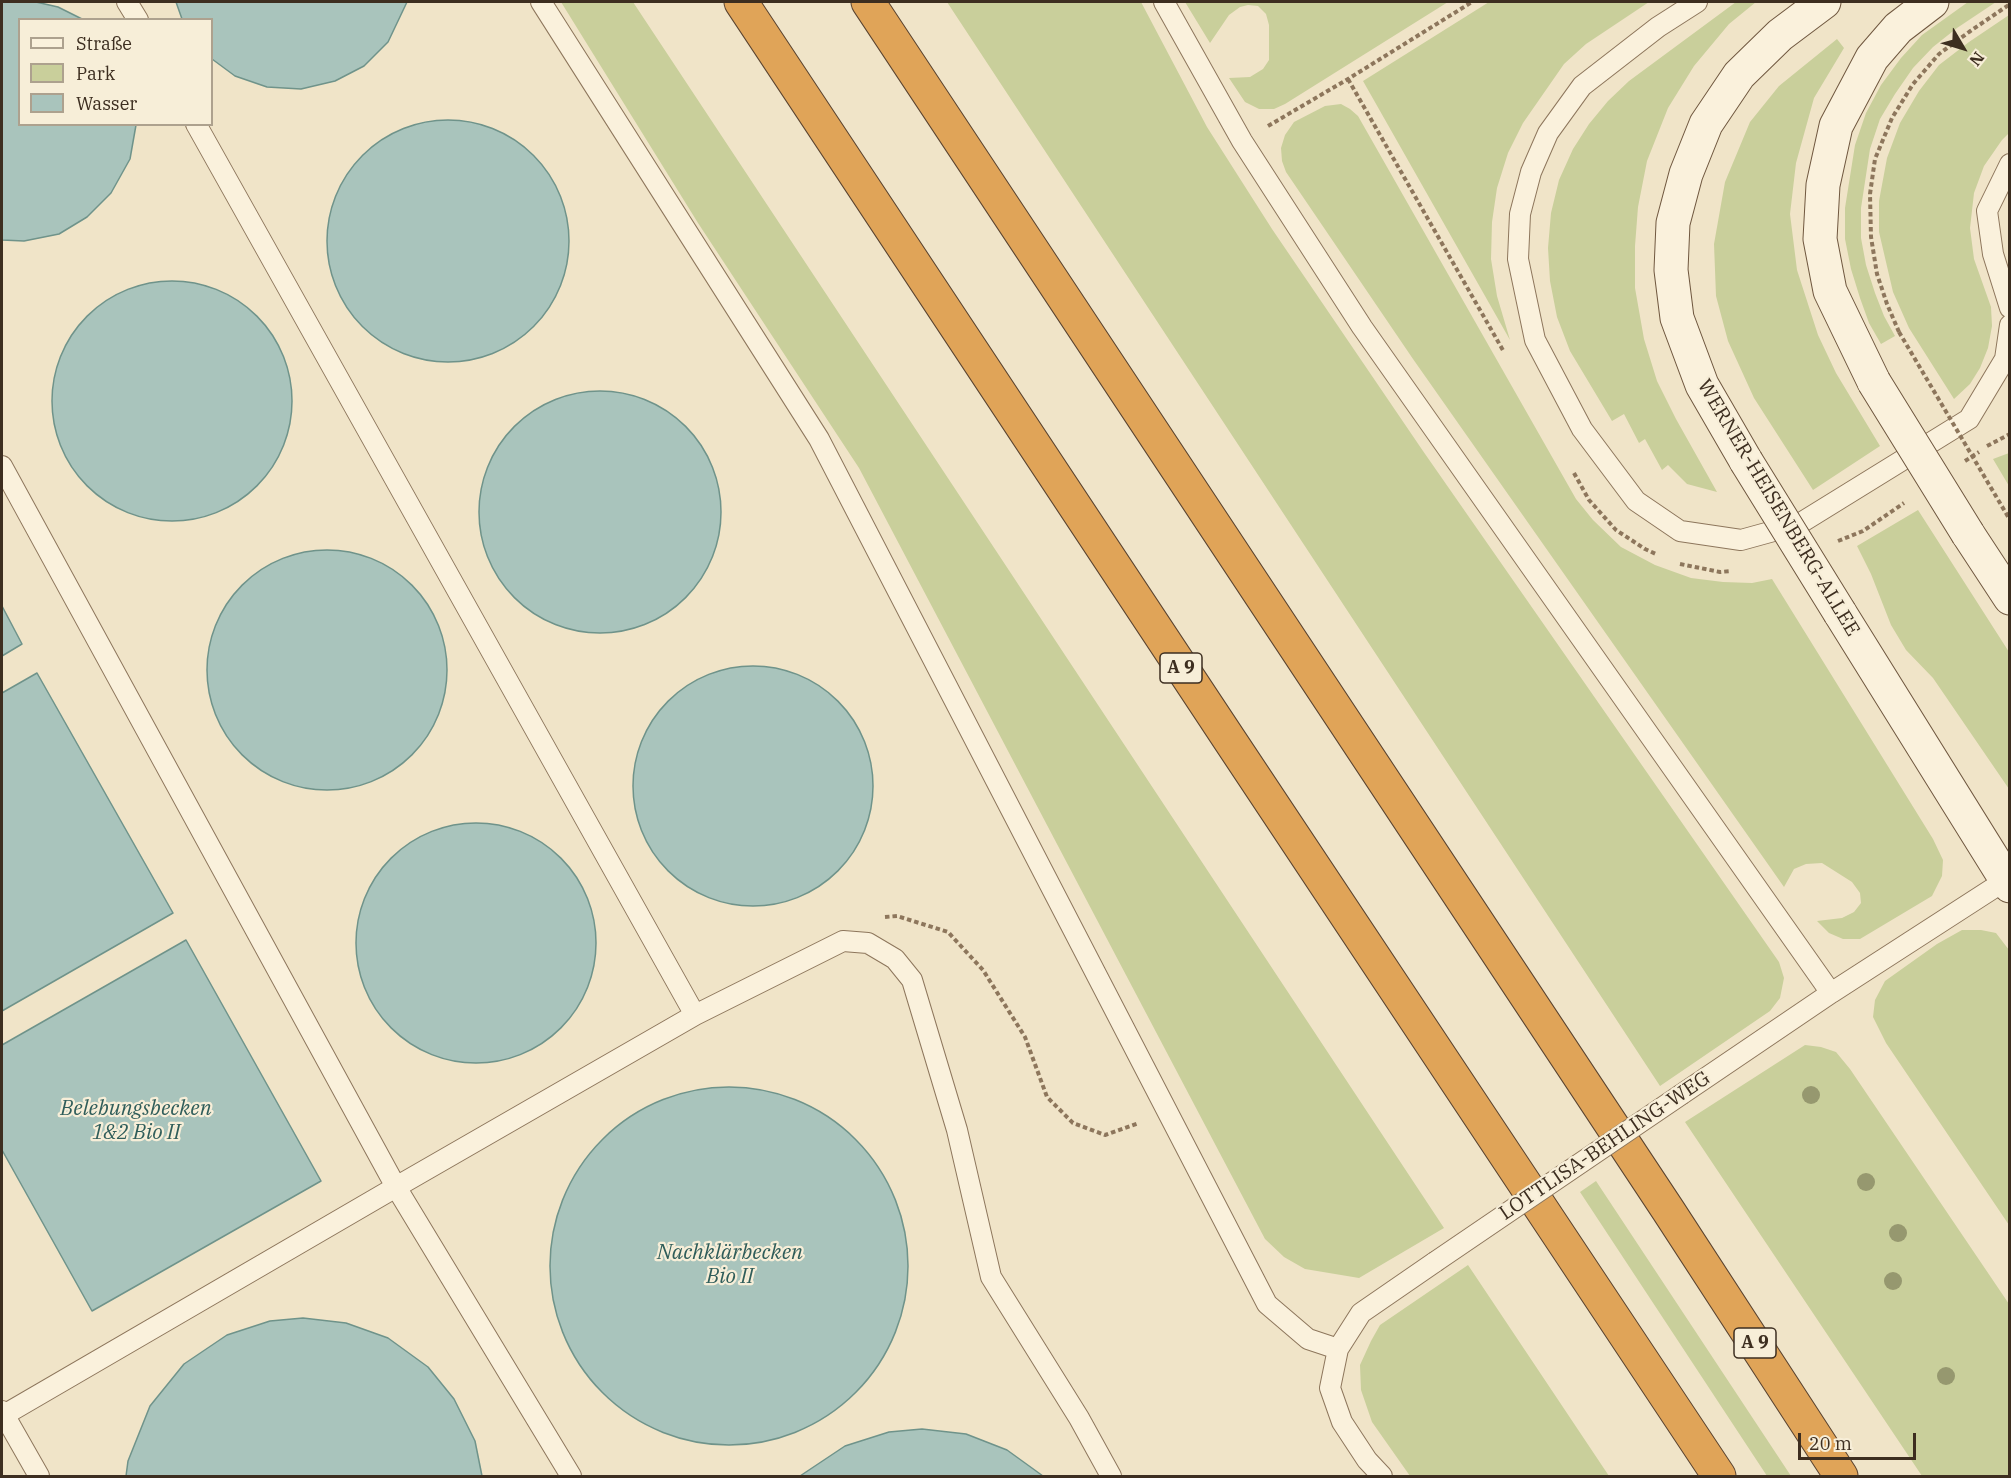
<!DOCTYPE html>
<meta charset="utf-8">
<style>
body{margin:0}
#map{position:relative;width:2011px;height:1478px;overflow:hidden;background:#f0e4c8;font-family:"IBM Plex Serif",serif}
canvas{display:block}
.frame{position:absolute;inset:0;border:3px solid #3d2e20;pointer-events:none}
.legend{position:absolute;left:18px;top:18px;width:195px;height:108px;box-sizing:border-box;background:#f7eed8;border:2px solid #ada18e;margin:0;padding:8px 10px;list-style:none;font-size:18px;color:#3d2e20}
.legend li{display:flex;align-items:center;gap:12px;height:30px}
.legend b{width:30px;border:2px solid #ada18e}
.north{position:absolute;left:1933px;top:18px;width:60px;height:60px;-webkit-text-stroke:4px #f7eed8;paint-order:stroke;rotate:128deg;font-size:16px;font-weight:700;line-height:24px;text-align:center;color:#3d2e20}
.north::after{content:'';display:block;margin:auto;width:21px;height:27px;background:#3d2e20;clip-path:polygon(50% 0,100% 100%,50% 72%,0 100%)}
.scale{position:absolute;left:1798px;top:1433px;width:118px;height:27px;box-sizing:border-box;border:3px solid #3d2e20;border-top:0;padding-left:8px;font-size:18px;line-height:21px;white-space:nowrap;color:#3d2e20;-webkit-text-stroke:4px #f7eed8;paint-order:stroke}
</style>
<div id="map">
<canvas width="2011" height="1478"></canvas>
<div class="frame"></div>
<ul class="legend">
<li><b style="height:8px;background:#faf1dc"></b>Straße</li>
<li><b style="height:16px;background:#c9cf9b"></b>Park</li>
<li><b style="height:16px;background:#a9c4bc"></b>Wasser</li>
</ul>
<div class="north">N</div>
<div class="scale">20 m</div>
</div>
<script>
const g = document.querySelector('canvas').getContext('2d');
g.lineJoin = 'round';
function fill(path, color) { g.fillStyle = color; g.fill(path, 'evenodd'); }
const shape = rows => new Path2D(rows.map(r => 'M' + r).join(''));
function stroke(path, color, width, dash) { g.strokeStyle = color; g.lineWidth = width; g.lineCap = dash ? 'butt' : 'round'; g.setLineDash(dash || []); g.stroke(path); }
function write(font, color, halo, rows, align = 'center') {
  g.font = font + ' "IBM Plex Serif",serif'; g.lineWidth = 4.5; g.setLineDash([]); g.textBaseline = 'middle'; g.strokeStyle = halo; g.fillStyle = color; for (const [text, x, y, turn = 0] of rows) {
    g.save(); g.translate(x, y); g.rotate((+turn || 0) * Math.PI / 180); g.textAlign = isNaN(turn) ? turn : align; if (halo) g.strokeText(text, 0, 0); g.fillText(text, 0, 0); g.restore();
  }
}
fill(shape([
 [561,2,633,2,1444,1228,1359,1278,1305,1269,1284,1257,1265,1239,859,468,698,223],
 [947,2,1141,2,1207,127,1272,229,1423,451,1779,962,1784,978,1780,998,1770,1011,1660,1086],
 [1185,2,1448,2,1285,104,1274,109,1259,109,1245,102,1229,78,1250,77,1263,69,1269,60,1269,25,1266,14,1258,6,1248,5,1240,7,1229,15,1210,43],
 [1489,2,1649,2,1586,44,1564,64,1523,123,1508,153,1497,188,1492,222,1491,259,1497,296,1510,340,1363,81],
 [1736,2,1756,2,1729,24,1694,66,1668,108,1647,161,1638,207,1635,246,1635,288,1644,339,1657,381,1676,419,1717,492,1687,484,1668,465,1662,470,1645,439,1639,443,1624,414,1612,421,1570,351,1557,317,1550,281,1548,248,1551,213,1559,180,1573,149,1589,124,1608,101,1629,81],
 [1968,2,1996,2,1957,28,1933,47,1913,68,1895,94,1880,119,1870,149,1861,208,1861,238,1866,265,1875,293,1884,316,1895,336,1881,344,1869,323,1860,298,1851,269,1845,239,1845,208,1855,145,1866,113,1881,85,1901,58,1922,35],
 [2009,15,2009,133,2002,140,1984,166,1974,193,1970,228,1974,259,1991,307,1992,326,1988,348,1980,368,1970,384,1954,399,1909,328,1893,292,1879,232,1879,201,1887,158,1900,123,1919,91,1939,65,1969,42],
 [1837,39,1844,48,1814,98,1796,163,1790,214,1797,270,1818,335,1836,373,1880,446,1813,490,1754,398,1728,341,1716,296,1714,244,1725,182,1750,122,1779,86],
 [1341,104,1350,109,1358,116,1576,499,1593,520,1621,547,1655,565,1691,578,1723,582,1752,583,1772,579,1933,839,1943,860,1942,876,1932,896,1860,939,1843,939,1829,933,1817,921,1842,918,1854,912,1861,903,1860,893,1852,882,1822,863,1806,864,1794,869,1784,887,1413,359,1286,172,1282,161,1281,148,1285,135,1294,122,1325,106],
 [2009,453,2010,453,2009,486,1993,459],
 [1918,510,2009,652,2009,789,1933,678,1906,650,1891,625,1871,574,1857,546],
 [1962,930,1981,930,1996,933,2009,950,2009,1225,1886,1043,1873,1017,1875,1000,1885,981,1937,944],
 [1805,1045,1821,1047,1836,1052,1850,1069,2009,1304,2009,1476,1922,1476,1685,1122],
 [1596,1181,1791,1476,1767,1476,1580,1192],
 [1468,1265,1609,1476,1410,1476,1372,1422,1361,1390,1360,1365,1371,1341,1380,1325]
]), '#c9cf9b');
const water = shape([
 [2,2,36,2,58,7,82,19,20,20,20,124,136,125,130,159,111,193,87,217,59,234,24,241,2,240,2,2],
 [176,2,407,2,388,42,364,66,335,81,301,89,267,87,235,76,212,59,212,20,182,19,176,2],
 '327 241a121 121 0 1 1 242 0a121 121 0 1 1-242 0Z',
 '52 401a120 120 0 1 1 240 0a120 120 0 1 1-240 0Z',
 '479 512a121 121 0 1 1 242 0a121 121 0 1 1-242 0Z',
 '207 670a120 120 0 1 1 240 0a120 120 0 1 1-240 0Z',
 [2,606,22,644,2,656,2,606],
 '633 786a120 120 0 1 1 240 0a120 120 0 1 1-240 0Z',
 [37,673,173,913,2,1011,2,693,37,673],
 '356 943a120 120 0 1 1 240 0a120 120 0 1 1-240 0Z',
 [186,940,321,1181,92,1311,2,1150,2,1045,186,940],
 '550 1266a179 179 0 1 1 358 0a179 179 0 1 1-358 0Z',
 [303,1318,346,1323,388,1338,428,1367,454,1399,475,1441,482,1476,126,1476,128,1461,150,1406,184,1364,227,1335,270,1321,303,1318],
 [922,1429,966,1434,1007,1450,1043,1476,800,1476,845,1446,889,1432,922,1429]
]);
fill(water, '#a9c4bc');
stroke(water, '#6f938a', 1.5);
const lane = shape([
 [127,2,138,20],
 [541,2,819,439,1267,1304,1308,1339,1338,1349],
 [1164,2,1242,141,1362,327,1831,993],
 [1697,2,1658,27,1582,86,1548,133,1531,172,1520,214,1518,259,1535,340,1582,429,1636,501,1680,531,1741,540,1799,524,1969,419,2005,359,2010,325],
 [196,124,695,1015],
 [2010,164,1987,211,1993,254,2010,308],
 [2,466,396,1187,571,1476],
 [1682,1094,1831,993,2006,880],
 [2,1411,39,1476],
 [4,1415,396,1187,695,1015,843,941,868,943,895,959,912,980,957,1130,991,1277,1079,1418,1111,1476],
 [1382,1476,1367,1460,1342,1422,1330,1388,1338,1349,1361,1313,1435,1262]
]);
const secondary = shape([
 [1874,382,1830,291,1820,239,1823,185,1836,126,1872,58,1898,28,1932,2],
 [1746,461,1702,385,1677,318,1671,270,1673,223,1686,174,1706,124,1739,75,1780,35,1824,2],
 [1968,534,2010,598],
 [1840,613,2010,886]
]);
const highway = shape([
 [741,2,1231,742,1719,1476],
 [868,2,1668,1210,1841,1476]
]);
stroke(lane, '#8d765c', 22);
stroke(secondary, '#6f573f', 35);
stroke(highway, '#5b4430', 35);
stroke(shape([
 [1348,79,1504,352],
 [1268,126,1348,79,1472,2],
 [1899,332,1887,304,1877,274,1871,237,1870,194,1875,159,1892,118,1913,84,1939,54,1969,32,2010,4],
 [1987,446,2010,434],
 [1965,461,1979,452],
 [1574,473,1589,500,1616,530,1645,549,1656,554],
 [1838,541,1863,531,1904,503],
 [1680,564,1720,572,1731,571],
 [885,917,897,916,948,932,983,970,1025,1037,1047,1097,1073,1123,1105,1135,1139,1123]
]), '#8d765c', 4, [4.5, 3]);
stroke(lane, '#faf1dc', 20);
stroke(secondary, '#faf1dc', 33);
stroke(highway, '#e0a458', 33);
const laneBridge = shape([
 [1435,1262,1682,1094]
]);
const secondaryBridge = shape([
 [1874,382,1968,534],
 [1746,461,1840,613]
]);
stroke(laneBridge, '#8d765c', 22, []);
stroke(secondaryBridge, '#6f573f', 35, []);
stroke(shape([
 [1899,332,2010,520]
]), '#8d765c', 4, [4.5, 3]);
stroke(laneBridge, '#faf1dc', 20);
stroke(secondaryBridge, '#faf1dc', 33);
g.fillStyle = '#96986f';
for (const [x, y] of [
 [1811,1095],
 [1866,1182],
 [1898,1233],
 [1893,1281],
 [1946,1376]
]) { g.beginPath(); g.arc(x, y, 9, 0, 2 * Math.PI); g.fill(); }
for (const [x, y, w] of [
 [1181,668,42],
 [1755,1343,42]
]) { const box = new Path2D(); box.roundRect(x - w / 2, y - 15, w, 30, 4.5); g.fillStyle = '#f7eed8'; g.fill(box); stroke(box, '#3d2e20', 1.5); }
write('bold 18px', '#3d2e20', null, [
 ["A 9",1181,668],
 ["A 9",1755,1343]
]);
write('20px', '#3d2e20', '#f7eed8', [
 ["WERNER-HEISENBERG-ALLEE",1778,508,59],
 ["LOTTLISA-BEHLING-WEG",1605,1146,-34]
]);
write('italic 21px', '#2f5d5a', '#f7eed8', [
 ["Belebungsbecken",136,1109],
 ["1&2 Bio II",136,1133],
 ["Nachklärbecken",730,1253],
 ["Bio II",730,1277]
]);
</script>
